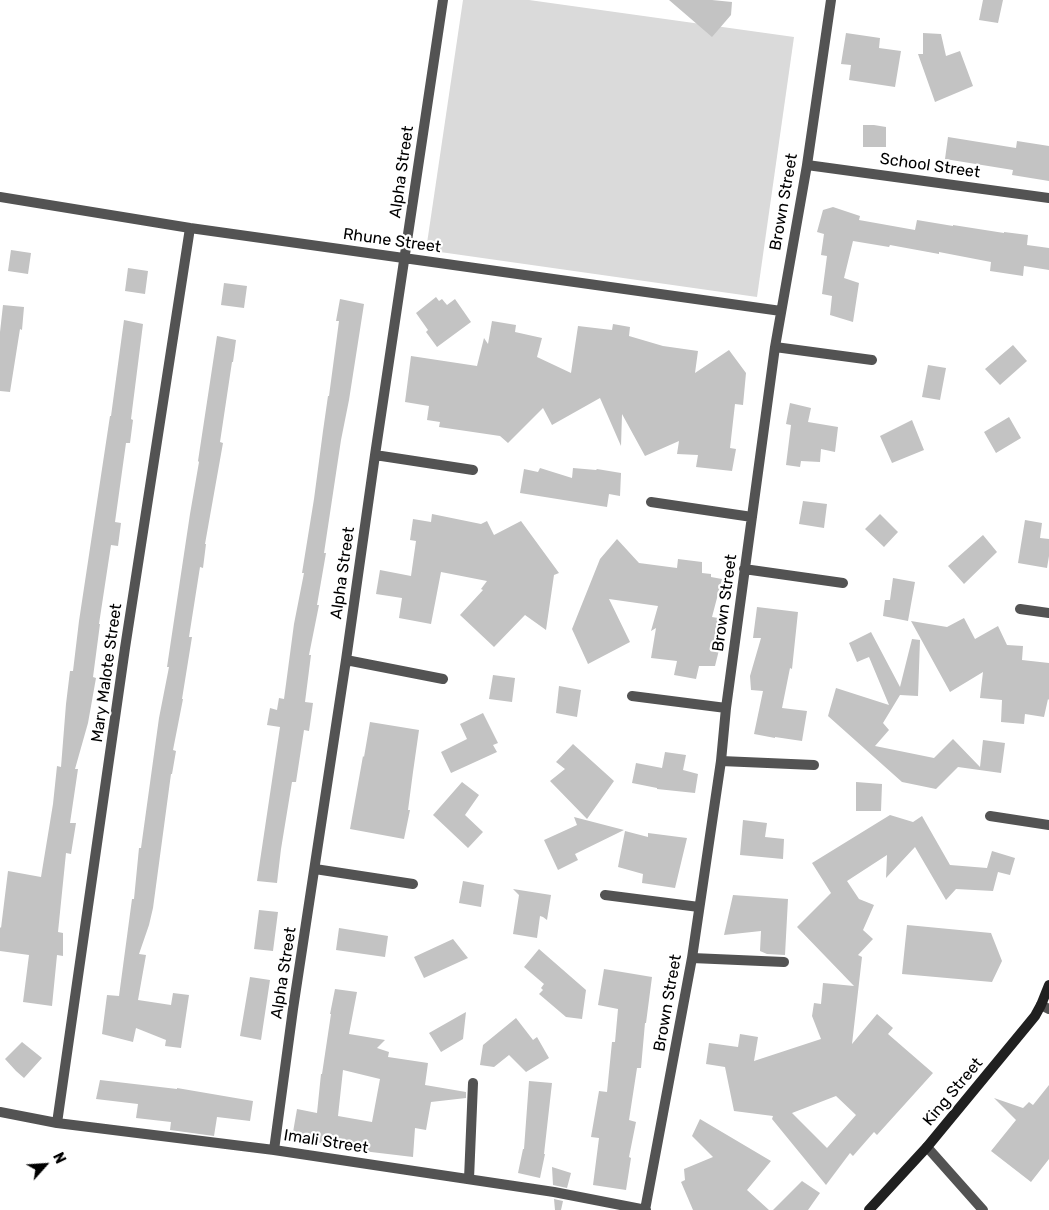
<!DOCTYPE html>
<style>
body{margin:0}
#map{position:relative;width:1049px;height:1210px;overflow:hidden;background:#fff;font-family:Rubik,sans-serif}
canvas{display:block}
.north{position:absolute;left:20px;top:1140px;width:50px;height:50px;-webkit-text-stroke:4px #fff;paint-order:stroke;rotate:64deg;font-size:14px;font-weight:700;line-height:20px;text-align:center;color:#000}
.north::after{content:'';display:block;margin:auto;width:18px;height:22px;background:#000;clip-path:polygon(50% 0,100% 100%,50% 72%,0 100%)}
</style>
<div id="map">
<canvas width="1049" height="1210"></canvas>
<div class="north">N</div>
</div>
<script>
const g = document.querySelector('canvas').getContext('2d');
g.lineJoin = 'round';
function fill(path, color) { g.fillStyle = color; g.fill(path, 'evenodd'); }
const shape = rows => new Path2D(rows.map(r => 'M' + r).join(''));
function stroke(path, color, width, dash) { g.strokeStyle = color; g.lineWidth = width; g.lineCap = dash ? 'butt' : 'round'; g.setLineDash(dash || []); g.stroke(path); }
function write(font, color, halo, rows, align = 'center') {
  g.font = font + ' Rubik,sans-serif'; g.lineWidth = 4.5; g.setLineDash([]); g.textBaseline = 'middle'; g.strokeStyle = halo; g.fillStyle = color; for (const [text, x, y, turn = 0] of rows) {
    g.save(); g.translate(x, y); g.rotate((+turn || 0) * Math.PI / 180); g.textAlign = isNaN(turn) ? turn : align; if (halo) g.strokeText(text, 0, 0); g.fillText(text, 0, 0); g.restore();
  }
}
fill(shape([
 [463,0,529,0,794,37,757,297,426,250]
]), '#dadada');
fill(shape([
 [669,0,712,0,732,2,731,15,712,37],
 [983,0,1003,0,998,23,979,20],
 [846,33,880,38,879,48,901,51,895,87,849,80,851,65,841,64],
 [923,33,941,34,946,56,960,51,973,86,935,102,918,54,923,54],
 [863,125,874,125,886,127,886,147,863,147],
 [948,137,1016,148,1017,141,1049,146,1049,181,1012,175,1013,170,945,159],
 [833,207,860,216,859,220,915,230,917,220,953,226,953,225,1004,233,1004,232,1028,235,1027,245,1049,248,1049,270,1024,266,1023,276,990,271,991,262,939,252,939,254,890,245,889,247,853,241,844,278,859,283,853,322,830,315,832,296,822,294,827,256,821,255,824,234,817,232,823,210],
 [11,250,31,253,28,274,8,271],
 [128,268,148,271,145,294,125,291],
 [224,283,247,286,244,308,221,305],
 [436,297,439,301,442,299,447,305,455,299,471,322,437,347,426,332,428,330,416,313],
 [340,299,364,304,349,400,341,440,324,553,326,553,317,605,319,605,309,655,311,655,305,702,313,703,309,731,304,730,296,782,292,782,281,849,277,883,257,881,280,727,267,725,270,708,277,710,279,698,284,699,294,624,304,573,302,573,314,499,323,431,328,396,329,396,339,321,336,321],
 [3,305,24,307,22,330,20,329,10,392,0,391,0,332],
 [124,320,143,324,131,419,133,420,130,443,126,443,115,522,121,523,118,546,111,545,99,624,100,624,93,677,96,678,88,723,75,769,78,769,70,823,76,823,71,854,66,853,58,932,63,933,63,956,57,955,52,1006,23,1002,29,955,0,951,0,927,1,928,8,871,41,877,53,804,57,766,61,767,66,704,70,671,73,671,79,621,110,416,111,416],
 [492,321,516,325,515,332,542,338,537,357,571,373,578,326,612,330,613,324,630,327,629,336,663,346,698,351,695,373,729,350,746,373,743,405,735,404,730,448,736,449,732,471,696,467,698,455,677,454,679,441,645,456,622,414,621,446,600,398,552,425,543,408,508,443,500,436,439,427,440,422,427,420,429,406,405,402,411,356,477,366,484,338,488,344],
 [217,336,236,340,233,362,232,362,220,442,223,443,205,544,206,544,203,568,200,567,189,637,192,637,182,699,183,699,173,750,176,751,172,774,171,774,153,908,149,925,139,954,146,955,138,1000,171,1005,173,993,189,995,181,1048,165,1046,166,1040,136,1028,133,1042,102,1034,107,995,119,996,132,899,134,899,139,848,141,848,159,718,169,667,167,667,190,514,199,462,198,461],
 [1013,345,1027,361,1000,385,985,369],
 [928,365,946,368,940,400,922,397],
 [790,403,811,408,808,422,838,427,835,452,821,449,820,462,801,461,800,467,786,465,791,425,786,424],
 [1009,417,1021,438,996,453,984,432],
 [912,420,924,450,892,463,880,436],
 [540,468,572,478,573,468,596,470,597,469,621,473,620,496,609,494,607,507,520,493,524,469,538,472],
 [803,501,827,504,824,528,799,524],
 [432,514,481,524,487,521,494,535,521,521,559,573,554,575,546,630,525,615,494,647,460,615,483,590,481,589,487,581,441,572,431,624,399,618,402,598,376,594,380,570,411,576,416,541,410,540,413,519,431,522],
 [880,514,898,532,884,547,865,529],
 [1025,520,1042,523,1040,538,1049,539,1049,556,1047,568,1018,563],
 [983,535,997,552,964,584,948,566],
 [617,539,639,563,677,568,678,559,702,562,702,573,711,574,711,577,722,579,712,617,718,618,715,646,720,646,715,666,699,666,696,679,674,675,677,661,651,658,656,628,651,631,658,606,609,599,630,642,588,664,572,629,600,559],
 [893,578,915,582,908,621,883,616,885,600,890,600],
 [757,607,798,612,792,669,790,668,782,708,807,711,802,741,775,737,775,738,754,734,763,691,751,690,750,676,761,638,753,638],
 [964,618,975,639,998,626,1007,645,1023,646,1022,660,1049,663,1049,700,1048,699,1044,717,1025,714,1024,724,1001,722,1002,700,980,698,983,672,950,692,911,621,947,627],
 [871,632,900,687,912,639,920,640,918,696,900,695,883,723,889,730,875,746,934,758,953,739,980,767,983,740,1005,743,1001,773,958,767,936,789,902,782,828,716,836,688,889,705,869,657,857,662,849,643],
 [493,675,515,678,512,702,489,699],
 [559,686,581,690,577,717,556,713],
 [483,713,498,743,493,745,497,752,451,773,441,752,467,739,460,724],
 [370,722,419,730,413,772,408,810,410,810,404,839,350,829,363,756,364,757],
 [573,744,614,781,587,819,550,781,565,769,556,762],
 [665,752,686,755,683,770,698,774,695,793,657,789,657,788,632,783,636,763,662,768],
 [462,782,479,795,465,815,483,832,468,848,433,815],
 [856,782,882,784,881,811,856,811],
 [890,815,913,822,922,816,950,865,987,868,992,851,1015,858,1010,875,998,872,993,891,956,889,946,900,915,847,886,878,887,855,847,881,859,899,874,905,863,930,873,939,858,955,862,957,852,1044,877,1014,893,1028,888,1034,933,1073,877,1135,874,1132,853,1156,850,1153,826,1185,772,1119,773,1116,734,1111,725,1067,706,1064,709,1043,738,1047,740,1034,758,1037,754,1061,821,1039,812,1016,814,1003,821,1004,823,983,854,986,797,927,831,893,812,863],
 [836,1096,856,1115,827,1148,792,1113],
 [574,817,624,830,575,854,578,860,558,870,544,840,577,825],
 [743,820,767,823,765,837,784,839,783,859,740,855],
 [625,831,648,837,648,833,687,838,675,888,642,883,643,874,618,867],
 [463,881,484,885,481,907,459,903],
 [513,889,551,895,547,920,543,917,540,916,537,938,513,934,519,895],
 [733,895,788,899,785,955,767,954,760,951,761,931,724,935],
 [259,910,278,912,273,951,254,949],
 [907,925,991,933,1002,961,992,982,902,974],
 [339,928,388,936,385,957,336,950],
 [453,939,468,958,424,978,414,957],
 [539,949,586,990,582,1019,566,1017,539,994,543,990,541,988,544,984,524,967],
 [604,969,652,977,646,1023,645,1023,641,1068,637,1068,629,1120,636,1122,629,1157,631,1158,626,1190,593,1185,599,1138,591,1137,599,1091,607,1092,612,1042,615,1042,618,1009,598,1005],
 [250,977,270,980,261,1040,240,1036],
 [335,989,357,992,349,1034,385,1040,377,1048,389,1052,388,1057,428,1063,425,1085,466,1092,466,1098,431,1102,426,1130,415,1128,413,1157,371,1152,292,1138,297,1109,317,1113,321,1074,322,1074,331,1014,330,1014],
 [343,1070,380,1079,372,1122,338,1116],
 [466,1012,463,1039,441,1052,429,1033],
 [516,1018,533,1040,537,1037,549,1058,526,1072,509,1055,494,1067,480,1065,483,1045],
 [22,1042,42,1058,24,1078,16,1071,5,1059],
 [100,1080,177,1089,177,1088,253,1101,250,1121,217,1117,214,1136,170,1130,171,1122,136,1118,138,1104,96,1099],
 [529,1081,552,1083,544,1154,545,1154,540,1178,518,1173,523,1149,524,1149],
 [1049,1085,1049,1159,1031,1182,991,1151,1016,1120,994,1098,1023,1108,1029,1102,1033,1105],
 [700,1119,771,1161,747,1190,769,1210,693,1210,681,1182,685,1180,684,1169,713,1157,692,1136],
 [552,1167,571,1173,567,1188,553,1185],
 [802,1181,820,1193,808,1210,773,1210],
 [554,1199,563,1201,561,1210,555,1210]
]), '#c3c3c3');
stroke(shape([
 [807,165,1049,198],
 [0,197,190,228,781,311],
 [775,347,872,360],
 [375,455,473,470],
 [651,502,752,517],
 [744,569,843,583],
 [1020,609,1049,613],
 [346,660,443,679],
 [632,696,726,708],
 [721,761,814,765],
 [990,816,1049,825],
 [315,869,413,884],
 [605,895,699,907],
 [692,958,784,962],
 [1041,1005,1049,1009],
 [0,1112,57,1123,274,1150,554,1192,646,1210],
 [57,1123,125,648,190,228],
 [927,1147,983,1210],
 [274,1150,293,1009,346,660,375,455,443,0],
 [469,1179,473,1083],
 [645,1210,692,958,721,761,726,708,775,347,807,165,831,0]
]), '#535353', 10);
stroke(shape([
 [869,1210,927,1147,1026,1027,1035,1016,1041,1005,1049,985]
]), '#202020', 10);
write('16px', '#000', '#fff', [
 ["School Street",930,166,8],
 ["Alpha Street",402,172,-82],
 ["Brown Street",784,202,-80],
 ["Rhune Street",392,241,8],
 ["Alpha Street",343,573,-82],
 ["Brown Street",725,603,-82],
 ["Mary Malote Street",107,673,-82],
 ["Alpha Street",284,973,-81],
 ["Brown Street",668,1003,-80],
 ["King Street",953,1092,-50],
 ["Imali Street",326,1142,9]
]);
</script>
